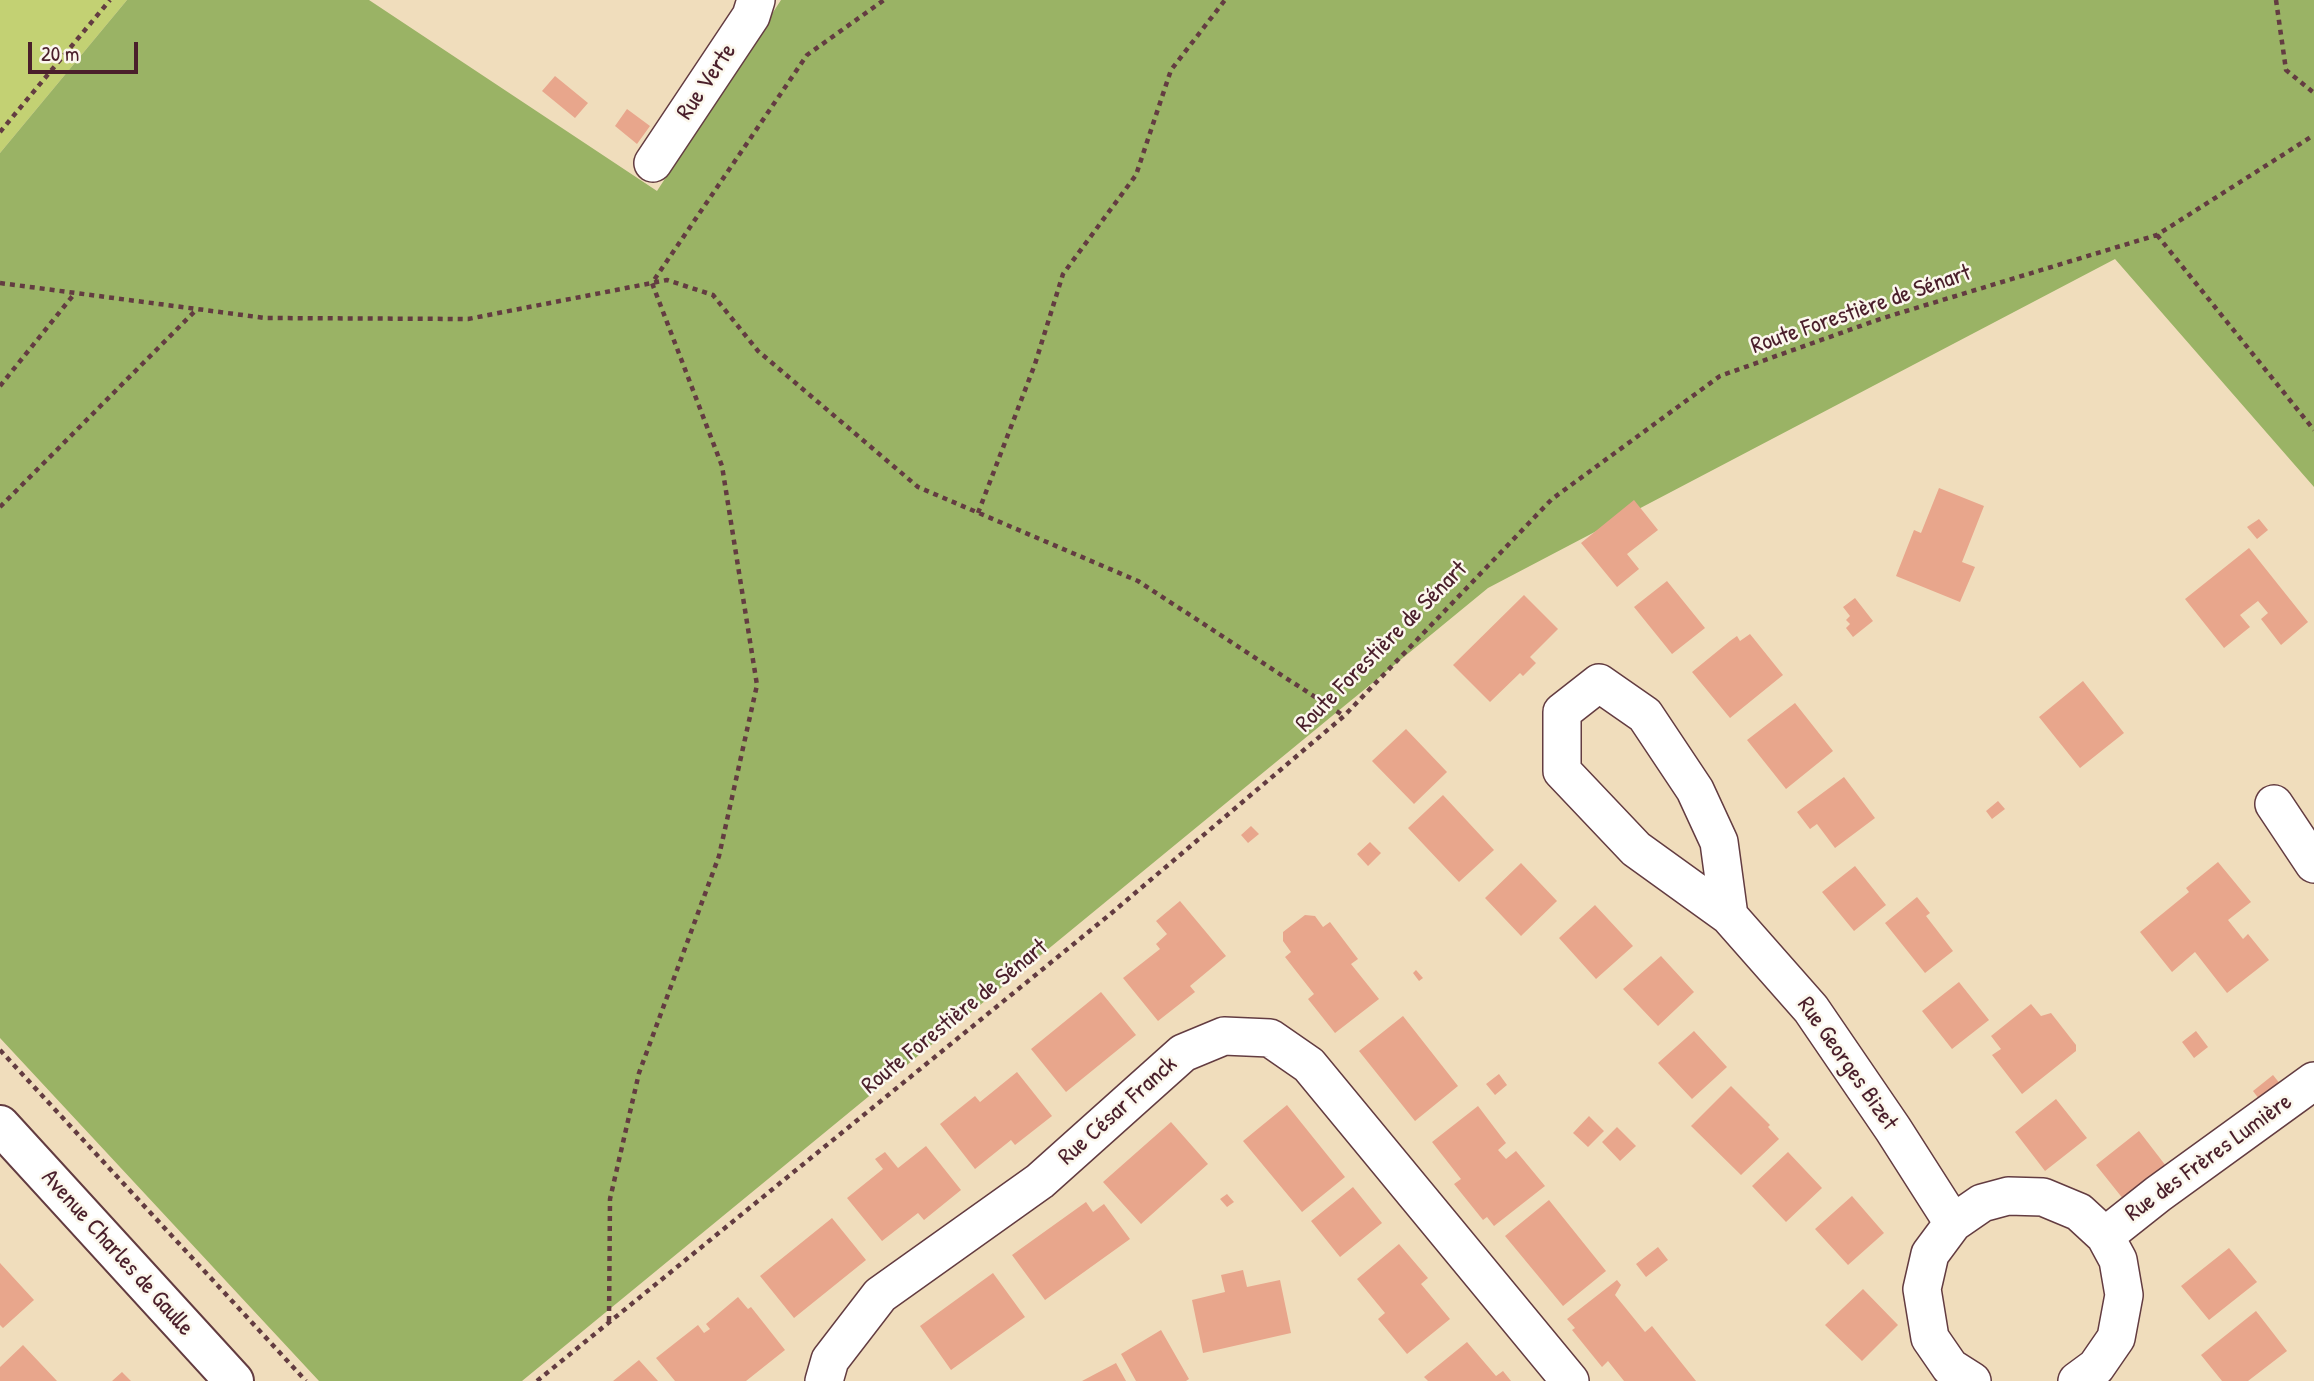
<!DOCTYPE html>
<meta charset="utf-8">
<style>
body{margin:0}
#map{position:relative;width:2314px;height:1381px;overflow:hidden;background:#f0ddbc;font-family:"Patrick Hand",sans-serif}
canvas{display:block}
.scale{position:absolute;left:28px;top:42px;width:110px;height:32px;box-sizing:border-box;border:4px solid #4a1f2b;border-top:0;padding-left:9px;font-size:21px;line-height:24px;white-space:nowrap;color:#4a1f2b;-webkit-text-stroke:5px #fbf7ec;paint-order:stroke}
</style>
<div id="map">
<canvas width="2314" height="1381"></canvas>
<div class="scale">20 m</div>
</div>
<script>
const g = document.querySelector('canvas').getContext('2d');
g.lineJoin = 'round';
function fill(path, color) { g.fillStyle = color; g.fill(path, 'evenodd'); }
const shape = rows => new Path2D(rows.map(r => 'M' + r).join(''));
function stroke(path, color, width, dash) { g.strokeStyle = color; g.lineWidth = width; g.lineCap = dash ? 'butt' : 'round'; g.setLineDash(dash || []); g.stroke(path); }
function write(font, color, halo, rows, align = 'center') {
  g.font = font + ' "Patrick Hand",sans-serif'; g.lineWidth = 5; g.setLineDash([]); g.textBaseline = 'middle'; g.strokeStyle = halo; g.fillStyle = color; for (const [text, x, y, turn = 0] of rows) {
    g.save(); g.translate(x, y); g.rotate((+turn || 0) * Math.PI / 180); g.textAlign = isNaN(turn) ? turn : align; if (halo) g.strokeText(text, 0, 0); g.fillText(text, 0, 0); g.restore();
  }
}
fill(shape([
 [0,0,127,0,0,153]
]), '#c3d173');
fill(shape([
 [127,0,369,0,657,191,781,0,2314,0,2314,487,2115,259,1488,588,522,1381,319,1381,0,1038,0,153]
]), '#9ab365');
fill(shape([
 [555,76,588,103,575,118,542,91],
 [627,109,650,126,637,144,615,126],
 [1939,488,1984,506,1962,562,1975,567,1960,602,1896,576,1914,530,1921,533],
 [1634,500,1658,530,1627,554,1639,569,1617,587,1581,543],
 [2259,519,2268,530,2257,539,2247,527],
 [2249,548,2308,622,2281,645,2261,619,2268,613,2258,601,2240,615,2250,627,2224,648,2185,599],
 [1667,581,1705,628,1672,654,1634,607],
 [1524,595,1558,629,1530,657,1536,663,1523,676,1520,673,1490,702,1453,665],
 [1855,598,1873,621,1853,637,1846,628,1850,624,1846,620,1850,616,1843,607],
 [1750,634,1783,675,1730,718,1692,672,1730,641,1737,636,1740,641],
 [2083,681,2124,733,2080,768,2039,717],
 [1795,703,1833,751,1786,789,1747,740],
 [1406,729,1447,772,1414,804,1372,761],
 [1844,777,1875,818,1835,848,1817,824,1810,829,1797,812],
 [1443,795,1494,850,1459,882,1408,828],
 [1998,801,2005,809,1992,819,1986,811],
 [1251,826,1259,834,1248,843,1241,835],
 [1370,842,1381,853,1368,866,1357,854],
 [2218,862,2251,902,2228,920,2243,939,2248,934,2269,960,2227,993,2195,952,2172,972,2140,932,2189,892,2186,888],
 [1521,863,1557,901,1521,936,1485,898],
 [1855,866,1886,905,1854,931,1822,892],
 [1917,897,1930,913,1926,916,1953,951,1925,973,1885,923],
 [1180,901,1226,956,1190,986,1195,992,1158,1021,1123,978,1160,949,1156,944,1167,934,1156,921],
 [1595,905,1633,946,1596,979,1559,938],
 [1305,915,1315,916,1323,927,1330,922,1358,959,1351,964,1379,999,1335,1033,1308,999,1314,994,1285,957,1291,952,1283,941,1283,932],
 [1661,956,1694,992,1658,1026,1623,989],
 [1416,970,1423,978,1419,981,1413,973],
 [1959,982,1989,1020,1952,1049,1922,1011],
 [1101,992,1136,1035,1066,1092,1031,1049],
 [2031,1004,2041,1016,2051,1013,2076,1045,2076,1051,2022,1094,1992,1055,2001,1049,1991,1036],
 [1403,1016,1458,1086,1415,1121,1359,1051],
 [1694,1031,1727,1067,1692,1099,1658,1063],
 [2196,1031,2208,1047,2194,1058,2182,1042],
 [1017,1072,1052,1116,1015,1145,1011,1140,975,1169,940,1124,975,1096,980,1102],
 [1499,1074,1507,1085,1495,1095,1486,1084],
 [2273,1075,2289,1095,2268,1111,2253,1091],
 [1731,1086,1770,1125,1768,1127,1779,1139,1741,1175,1691,1126],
 [2056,1099,2087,1138,2045,1171,2015,1132],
 [1287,1105,1345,1177,1302,1212,1243,1141],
 [1478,1106,1506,1143,1498,1150,1506,1159,1516,1151,1545,1186,1494,1226,1487,1217,1483,1220,1454,1184,1461,1179,1432,1142],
 [1589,1116,1604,1131,1588,1147,1573,1133],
 [1171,1122,1208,1164,1141,1224,1103,1182],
 [1617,1127,1636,1146,1620,1161,1602,1142],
 [2139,1131,2166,1166,2124,1200,2096,1165],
 [926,1146,961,1190,924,1220,918,1213,882,1241,847,1198,883,1169,875,1159,885,1152,898,1168],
 [1788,1152,1822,1188,1786,1222,1752,1186],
 [1353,1187,1382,1223,1340,1257,1311,1221],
 [1227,1194,1234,1202,1227,1207,1220,1199],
 [1852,1196,1884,1233,1848,1265,1815,1229],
 [1549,1200,1606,1271,1563,1306,1505,1236],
 [1086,1202,1093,1212,1104,1204,1130,1239,1045,1300,1012,1255],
 [832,1218,866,1260,794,1318,760,1276],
 [1399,1244,1428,1278,1421,1284,1450,1319,1407,1354,1378,1319,1385,1313,1357,1279],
 [1658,1247,1668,1260,1646,1277,1636,1264],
 [2229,1248,2257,1282,2209,1320,2181,1286],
 [0,1263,34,1300,3,1328,0,1325],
 [1243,1270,1247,1287,1280,1280,1291,1333,1203,1353,1192,1300,1225,1292,1221,1275],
 [993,1273,1025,1317,951,1370,920,1326],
 [1617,1280,1621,1285,1615,1295,1645,1332,1652,1326,1696,1381,1624,1381,1608,1361,1602,1367,1572,1330,1575,1328,1567,1319],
 [1863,1289,1898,1325,1862,1361,1825,1325],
 [738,1297,748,1309,751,1307,785,1350,746,1381,675,1381,656,1358,698,1325,704,1333,710,1329,706,1324],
 [2256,1311,2287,1351,2248,1381,2222,1381,2201,1355],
 [1161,1330,1189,1379,1186,1381,1136,1381,1121,1354],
 [1467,1342,1496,1376,1503,1371,1511,1381,1428,1381,1424,1377],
 [23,1345,57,1381,0,1381,0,1367],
 [639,1360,658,1381,613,1381],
 [1116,1363,1126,1381,1082,1381],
 [122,1372,131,1381,112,1381]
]), '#e8a68c');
const minor = shape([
 [653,163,751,16,756,0],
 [2274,804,2314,864],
 [1729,916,1719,842,1695,790,1645,715,1599,683,1562,712,1562,771,1636,849,1729,916,1811,1009,1893,1129,1953,1223],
 [2105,1236,2158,1194,2314,1081],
 [824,1381,830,1360,880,1295,1040,1181,1183,1053,1224,1036,1270,1038,1309,1065,1570,1381],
 [1972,1381,1950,1367,1930,1338,1922,1289,1930,1254,1953,1223,1982,1203,2008,1196,2043,1197,2079,1212,2105,1236,2118,1260,2124,1295,2116,1338,2096,1367,2077,1381]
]);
const major = shape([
 [0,1125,234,1381]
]);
stroke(minor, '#633c41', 40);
stroke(major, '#633c41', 42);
stroke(shape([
 [2276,0,2286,70,2314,93],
 [0,132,110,0],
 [2157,235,2314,430],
 [0,283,265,318,468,319,667,280,713,295,758,351,918,487,1138,581,1344,716],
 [0,386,75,293],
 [0,507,197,309],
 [978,513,1035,364,1063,274,1136,175,1171,70,1225,0],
 [0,1050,306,1381],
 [609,1321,610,1199,639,1073,719,856,757,685,722,466,652,283,807,55,884,0],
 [537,1381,1108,916,1344,716,1552,499,1720,376,1883,318,2157,235,2314,135]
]), '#633c41', 4.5, [5, 5]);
stroke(minor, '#fff', 37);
stroke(major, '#fff', 38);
write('24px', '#4a1f2b', '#fbf7ec', [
 ["Rue Verte",707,82,-56],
 ["Route Forestière de Sénart",1861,310,-19],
 ["Route Forestière de Sénart",1382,647,-45],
 ["Route Forestière de Sénart",955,1017,-39],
 ["Rue Georges Bizet",1847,1064,55],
 ["Rue César Franck",1118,1111,-42],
 ["Rue des Frères Lumière",2209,1158,-36],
 ["Avenue Charles de Gaulle",117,1253,48]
]);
</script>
